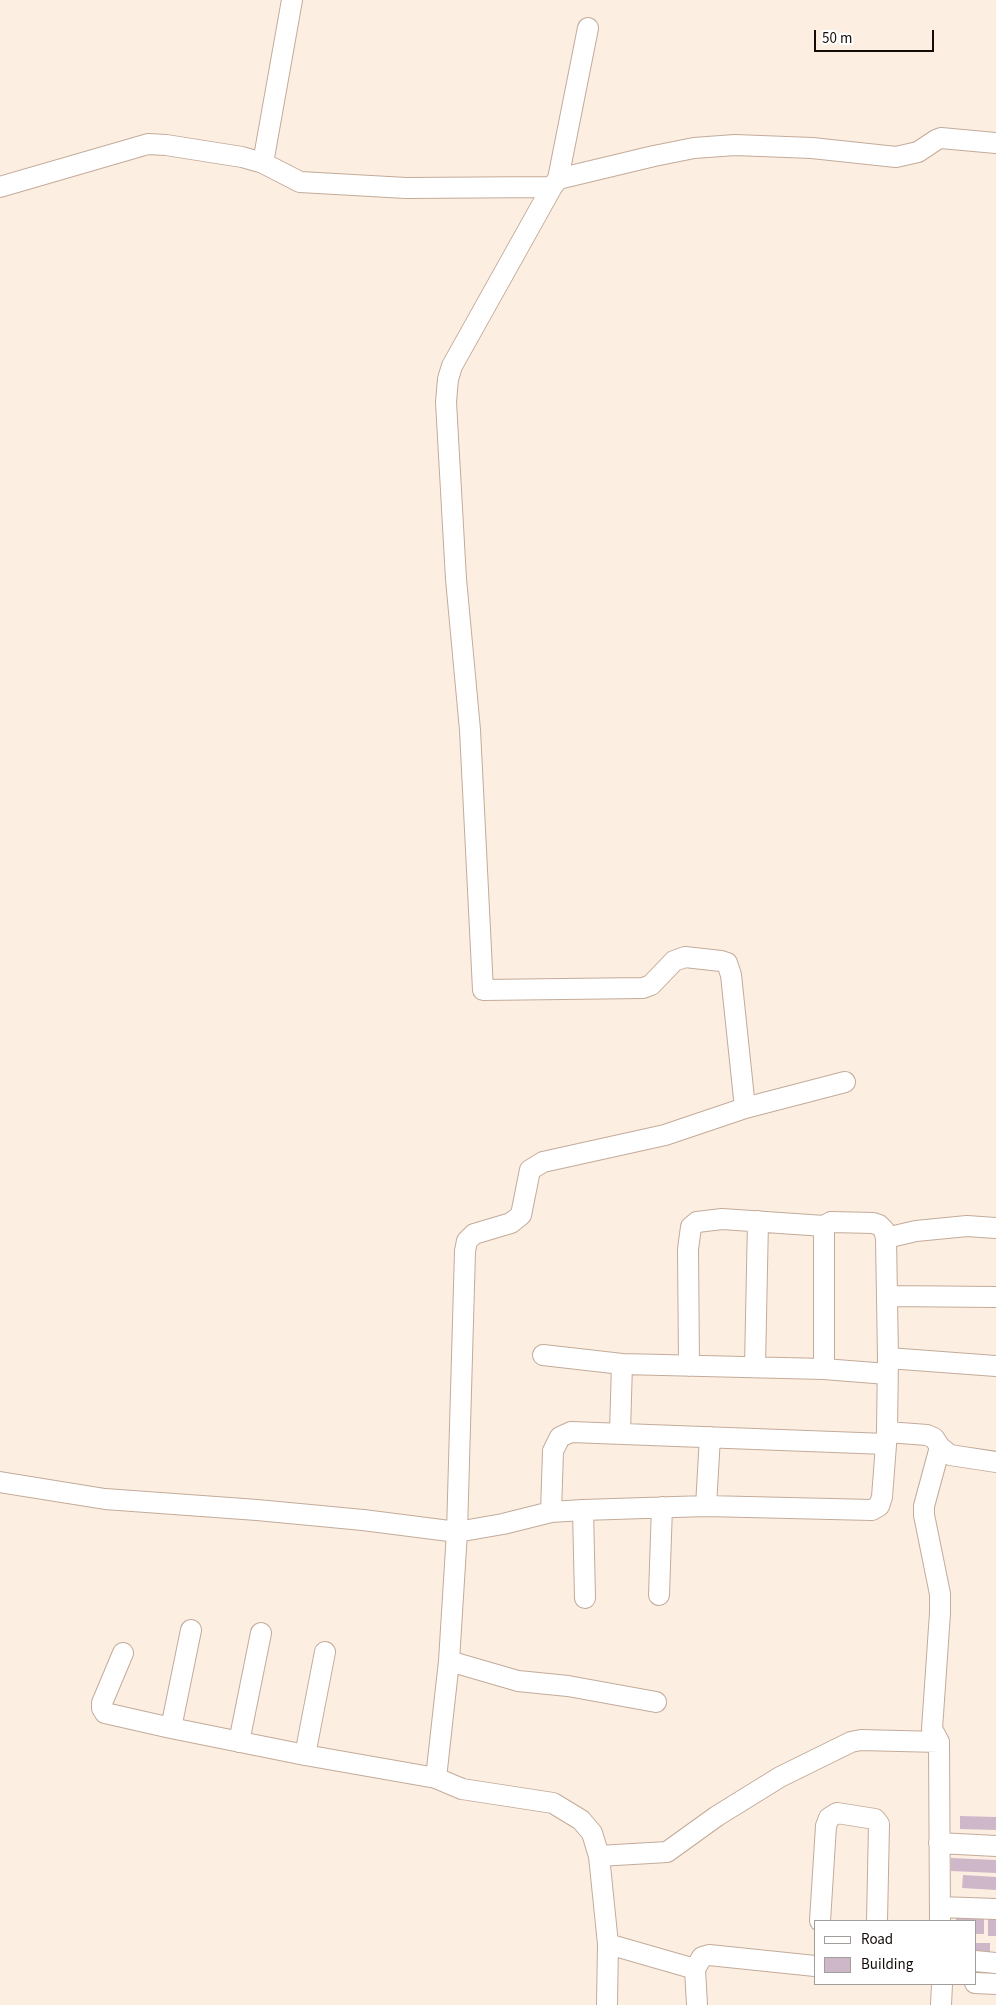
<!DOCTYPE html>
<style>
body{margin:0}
#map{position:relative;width:996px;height:2005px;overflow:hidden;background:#fdeee2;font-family:"Source Sans 3",sans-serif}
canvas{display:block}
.legend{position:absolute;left:814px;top:1920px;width:162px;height:65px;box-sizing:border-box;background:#fff;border:1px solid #a19e9b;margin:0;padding:6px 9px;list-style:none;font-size:15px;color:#140c06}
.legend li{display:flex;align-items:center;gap:10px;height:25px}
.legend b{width:25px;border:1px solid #a19e9b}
.scale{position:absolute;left:814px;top:30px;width:120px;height:22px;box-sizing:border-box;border:2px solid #140c06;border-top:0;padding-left:6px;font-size:15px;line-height:18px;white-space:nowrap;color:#140c06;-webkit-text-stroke:4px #fff;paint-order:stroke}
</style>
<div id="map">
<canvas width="996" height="2005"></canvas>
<ul class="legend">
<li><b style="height:6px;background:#fff"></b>Road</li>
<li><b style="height:14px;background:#cfb7ca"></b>Building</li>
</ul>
<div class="scale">50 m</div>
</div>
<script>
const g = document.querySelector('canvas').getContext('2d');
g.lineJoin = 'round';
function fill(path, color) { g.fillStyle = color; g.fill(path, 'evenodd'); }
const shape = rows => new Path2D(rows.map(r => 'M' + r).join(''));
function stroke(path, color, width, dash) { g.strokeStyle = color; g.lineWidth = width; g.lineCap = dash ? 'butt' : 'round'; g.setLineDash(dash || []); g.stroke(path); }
fill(shape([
 [960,1816,996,1817,996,1830,960,1829],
 [951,1858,996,1860,996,1873,951,1871],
 [963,1875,996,1877,996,1890,962,1888],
 [988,1913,996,1913,996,1936,988,1936],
 [956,1918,984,1919,984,1934,975,1934,975,1921,956,1921],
 [975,1943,990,1943,990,1956,975,1955]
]), '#cfb7ca');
const minor = shape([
 [263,163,292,0],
 [558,179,588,28],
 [0,187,148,144,166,145,242,157,263,163,300,182,406,188,552,187,558,179,654,156,694,148,735,145,812,148,896,157,918,152,936,140,941,138,996,143],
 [552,187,452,366,448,379,446,402,456,579,470,730,483,990,643,988,651,985,674,961,685,957,721,961,727,963,731,975,745,1108],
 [886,1238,916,1231,967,1226,996,1228],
 [887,1296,996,1297],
 [543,1355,622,1364,824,1369,887,1374],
 [888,1358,996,1366],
 [689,1366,688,1249,691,1227,697,1222,722,1219,824,1226],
 [755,1366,758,1221],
 [620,1432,622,1364],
 [887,1432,927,1435,934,1438,940,1447,950,1455,996,1462],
 [0,1482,105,1499,257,1510,363,1520,457,1532,503,1524,551,1512,583,1510,706,1506,872,1510,879,1506,882,1497,887,1432,888,1358,886,1238,884,1230,879,1225,873,1223,831,1222,824,1226,824,1369],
 [706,1506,710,1437],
 [583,1510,585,1598],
 [551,1512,553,1451,560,1437,571,1432,886,1444],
 [659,1595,662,1507],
 [123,1653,102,1703,102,1708,105,1713,171,1728,305,1755,436,1778],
 [449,1661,518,1681,568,1686,656,1702],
 [171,1728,191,1630],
 [239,1742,261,1633],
 [939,1742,940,1921],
 [305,1755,325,1652],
 [939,1843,996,1846],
 [599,1856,667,1852,717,1816,780,1777,851,1742,861,1740,939,1742,932,1729,940,1613,940,1594,924,1515,924,1506,940,1447],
 [940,1907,996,1909],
 [820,1921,826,1826,829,1818,837,1813,875,1819,879,1824,877,1921],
 [608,1944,695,1969,702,1957,709,1955,815,1966],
 [975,1961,996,1963],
 [695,1969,697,2005],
 [975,1983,996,1984],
 [607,2005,608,1944,599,1856,592,1833,581,1820,553,1803,462,1789,436,1778,449,1661,457,1532,465,1251,467,1241,474,1234,511,1223,521,1215,530,1170,543,1162,665,1135,745,1108,845,1082],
 [941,2005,942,1984]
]);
stroke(minor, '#c3ab99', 22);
stroke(minor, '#fff', 20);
</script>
